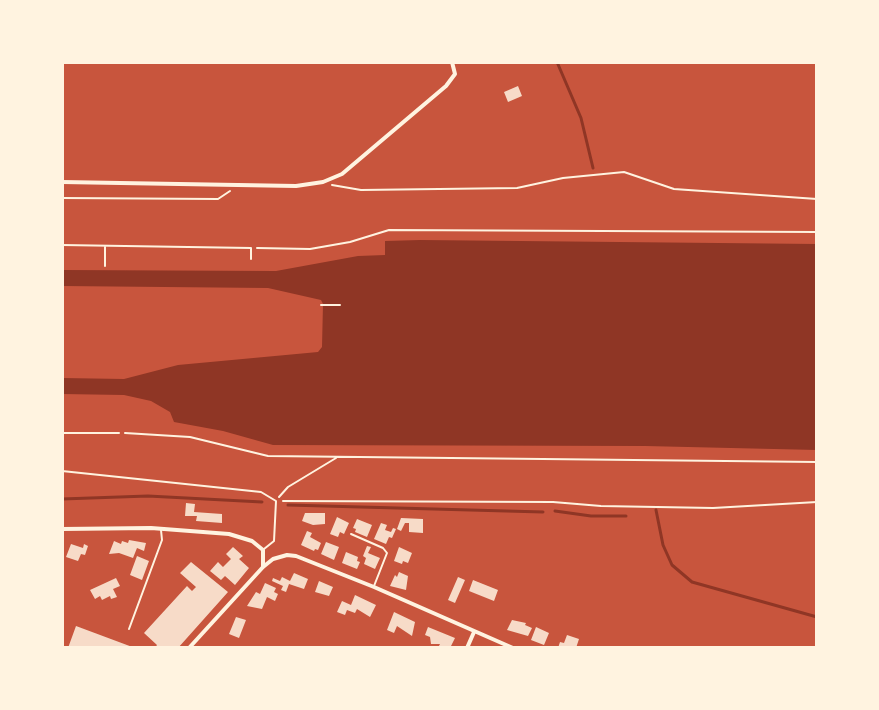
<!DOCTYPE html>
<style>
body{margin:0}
#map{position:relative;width:879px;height:710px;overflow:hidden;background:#c8553d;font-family:Manrope,sans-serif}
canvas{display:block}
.frame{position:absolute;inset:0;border:64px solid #fff3e0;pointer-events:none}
</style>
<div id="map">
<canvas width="879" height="710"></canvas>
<div class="frame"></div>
</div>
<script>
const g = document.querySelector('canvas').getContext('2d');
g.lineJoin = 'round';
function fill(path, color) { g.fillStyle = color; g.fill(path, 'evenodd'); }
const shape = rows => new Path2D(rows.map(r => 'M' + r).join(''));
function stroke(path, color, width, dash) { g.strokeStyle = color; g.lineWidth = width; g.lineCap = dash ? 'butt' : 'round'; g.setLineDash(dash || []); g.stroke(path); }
fill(shape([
 [420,240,817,244,817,450,645,446,273,445,223,431,174,422,170,412,151,401,124,395,62,394,62,378,124,379,178,365,318,352,322,347,323,304,321,300,268,288,62,286,62,270,276,271,358,256,385,255,385,241]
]), '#8f3625');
stroke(shape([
 [557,62,581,118,593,168],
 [62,499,148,496,262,502],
 [288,505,543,512],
 [656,510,663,545,672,565,692,582,817,617],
 [555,511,591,516,626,516]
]), '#8f3625', 3);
fill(shape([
 [518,86,522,96,508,102,504,92],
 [186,503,195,504,194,512,222,514,222,523,196,521,197,516,185,516],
 [305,513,325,513,325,524,313,525,302,521],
 [337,517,349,523,344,534,340,532,338,537,330,534],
 [401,518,423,519,423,533,409,532,409,523,405,523,401,531,397,529],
 [357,519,372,525,367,537,355,532,356,529,353,528],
 [381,523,387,525,385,530,391,532,393,528,396,529,392,538,389,537,386,544,374,539],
 [307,531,312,533,310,537,321,543,318,550,315,549,314,551,301,545],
 [129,540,146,543,144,551,137,548,133,558,119,553,109,554,114,541,121,544,122,541,128,543],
 [326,542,339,547,334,560,321,554],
 [71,544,83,548,84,544,88,546,85,555,81,554,78,561,66,557],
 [367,546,371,547,368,553,380,558,375,569,364,564,366,558,363,556],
 [233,547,243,556,239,559,249,568,235,585,225,576,221,580,210,571,218,562,223,567,231,559,226,554],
 [399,547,412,553,408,563,403,561,402,564,394,561],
 [346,552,358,557,357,561,360,562,357,569,342,563],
 [137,556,149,561,142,580,130,575],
 [191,562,228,592,178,648,155,648,157,645,144,633,187,586,192,591,196,587,180,573],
 [399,572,408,576,406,590,390,586,395,575,397,577],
 [294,573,308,579,304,589,289,584,286,592,281,590,283,586,272,581,273,578,280,581,282,577,290,581],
 [458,577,465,580,455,603,448,600],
 [116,578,120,586,113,589,117,597,111,599,110,596,102,600,100,596,95,599,90,590],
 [473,580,498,590,494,601,469,591],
 [319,581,333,587,329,596,315,592],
 [265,583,276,588,274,592,278,594,275,601,267,597,262,609,247,606,256,592,260,594],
 [355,595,376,605,370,617,357,609,355,613,347,610,345,615,337,612,342,601,351,605],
 [394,612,415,622,412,636,397,626,394,633,387,630],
 [236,617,246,620,239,638,229,634],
 [512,620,526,623,525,625,532,628,528,636,507,630],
 [76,626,135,648,68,648],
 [428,627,455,638,450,648,438,648,440,644,431,644,430,637,425,635],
 [536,627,549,633,544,645,531,640],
 [567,635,579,639,576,648,558,648,560,642,564,643]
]), '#f7dbc8');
stroke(shape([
 [332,185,361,190,517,188,563,178,624,172,674,189,817,199],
 [62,198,218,199,230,191],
 [257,248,310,249,350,242,389,230,817,232],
 [321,305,340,305],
 [125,433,190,437,268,456,817,462],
 [279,497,288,487,336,458],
 [283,501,553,502,601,506,713,508,817,502]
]), '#fff3e0', 2);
stroke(shape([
 [62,245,251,248,251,259],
 [105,247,105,266],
 [62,433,119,433],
 [62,471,261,492,276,501,274,541,264,549],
 [351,534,383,548,387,553,374,586],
 [129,629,162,540,161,530]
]), '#fff3e0', 2);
stroke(shape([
 [62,182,296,186,323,182,342,174,446,86,455,74,452,62],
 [62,529,151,528,229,534,252,541,263,550,263,567],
 [189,648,263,567,273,559,287,555,296,556,374,587,513,648],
 [467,648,474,632]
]), '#fff3e0', 4);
</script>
